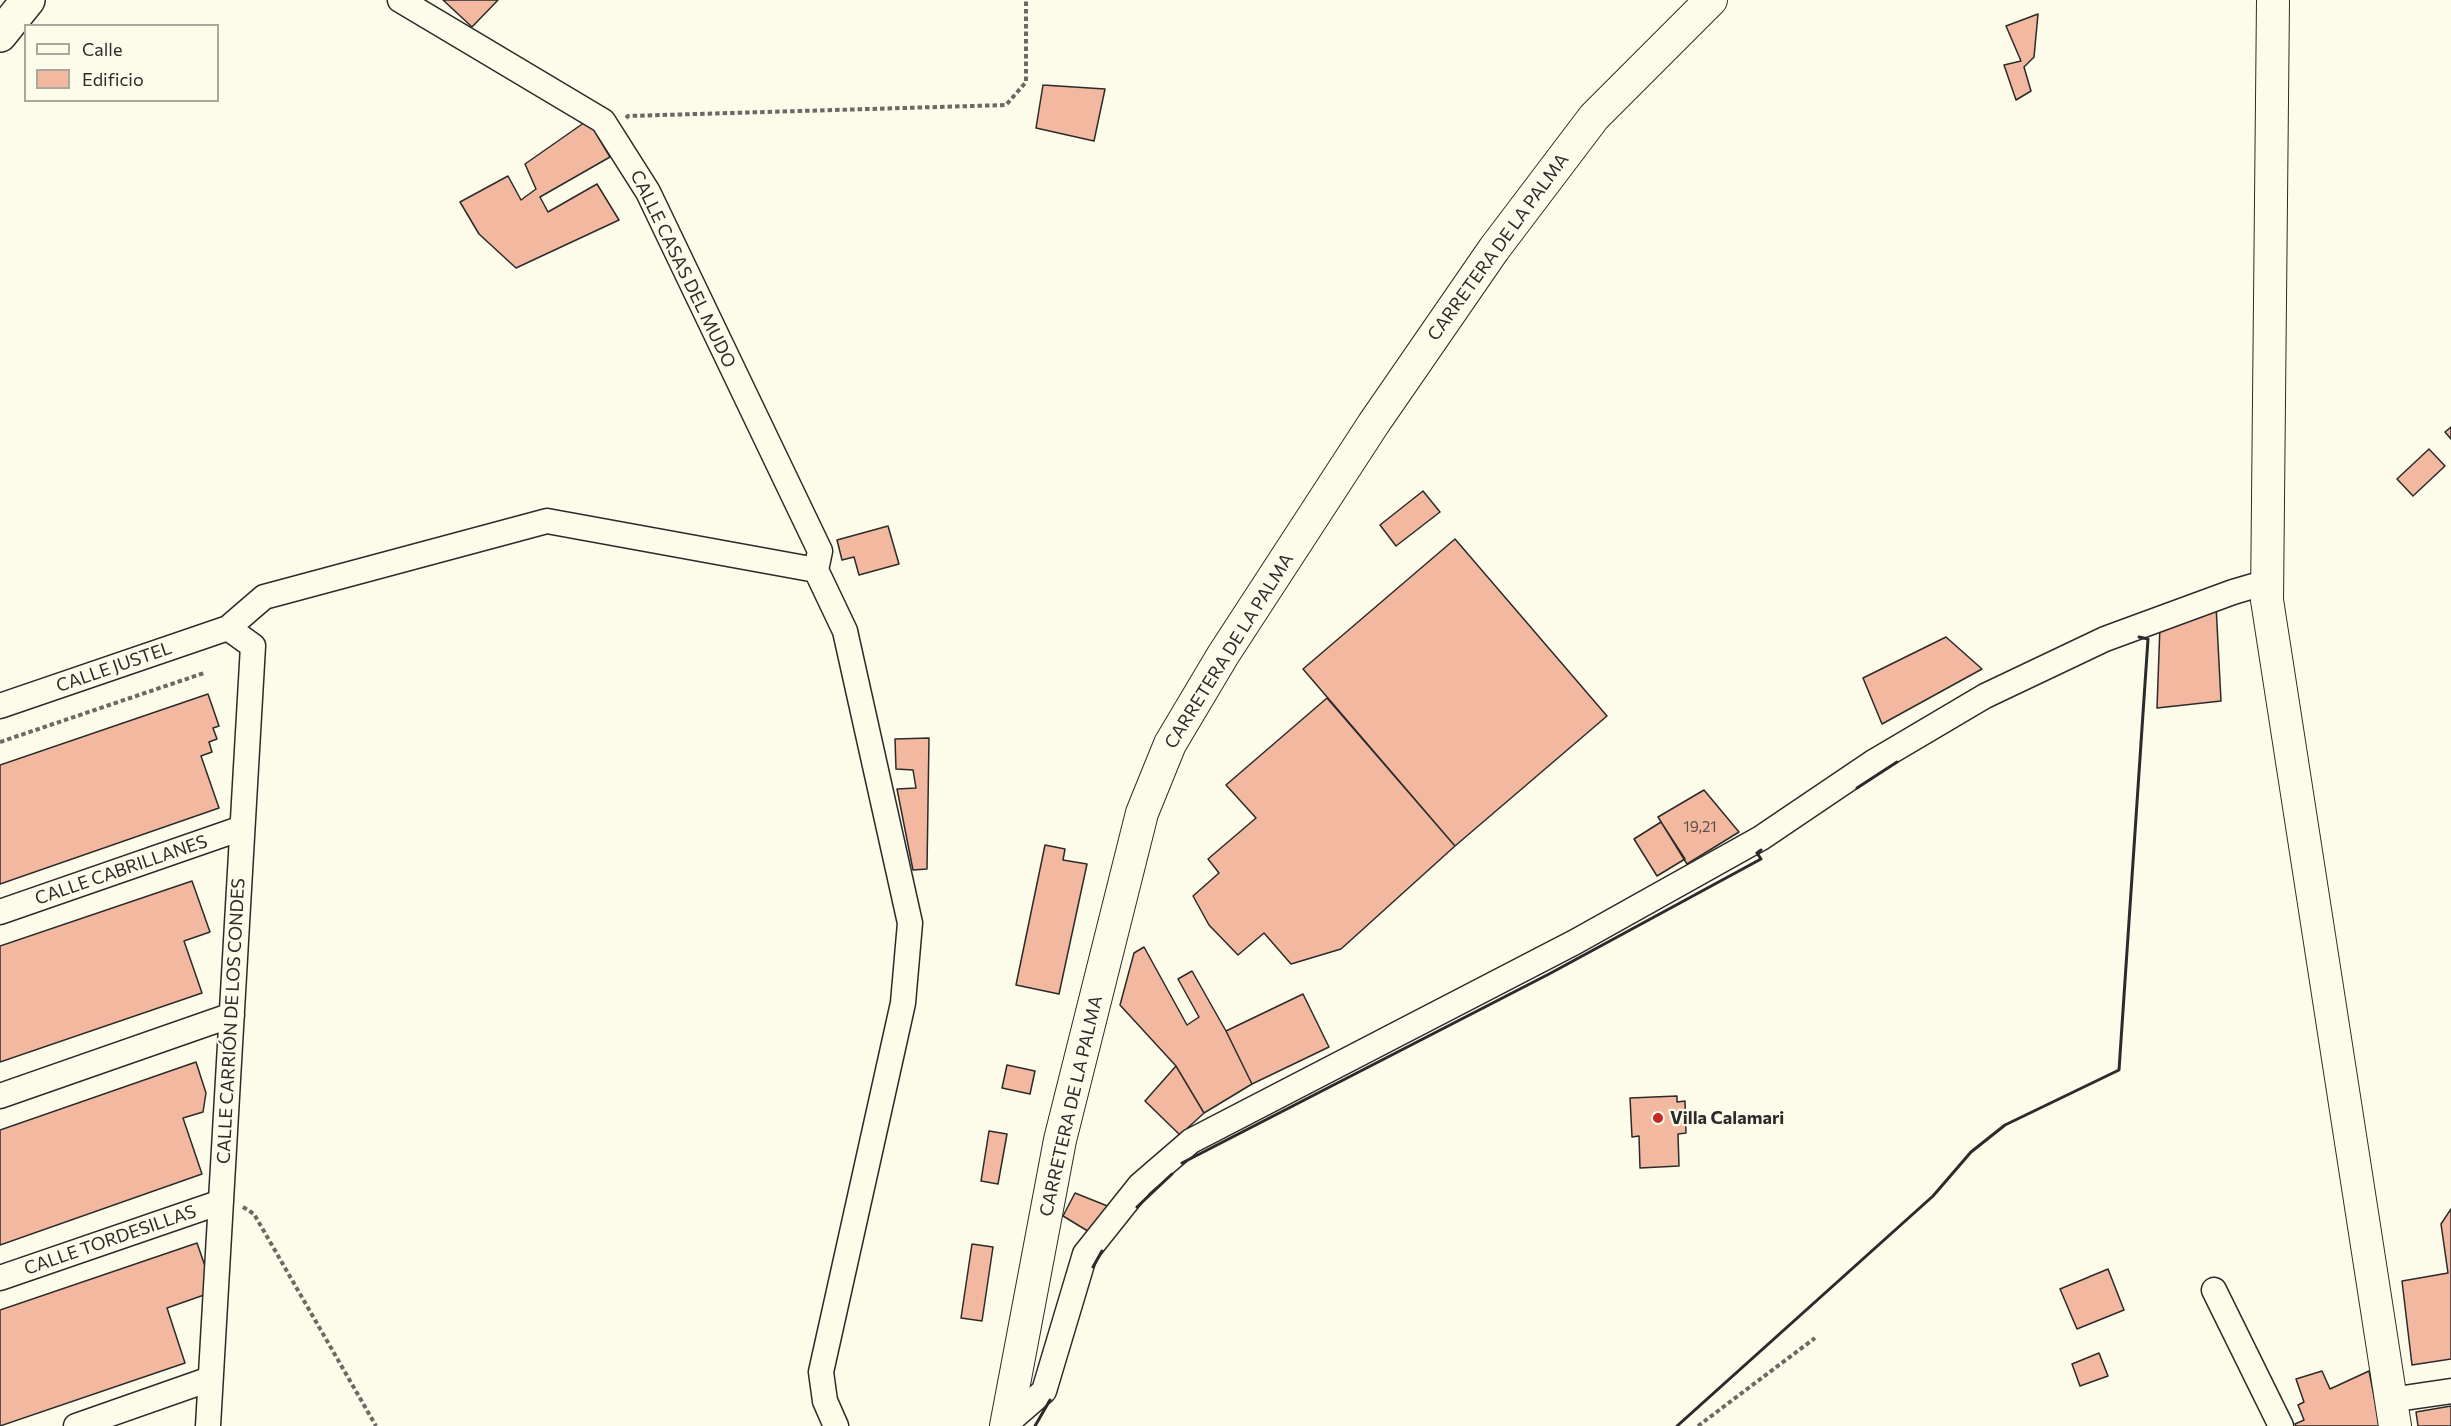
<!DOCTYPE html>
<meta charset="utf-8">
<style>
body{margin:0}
#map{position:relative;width:2451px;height:1426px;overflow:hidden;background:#fdfbea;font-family:Commissioner,sans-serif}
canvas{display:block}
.legend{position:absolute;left:24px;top:24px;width:195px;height:78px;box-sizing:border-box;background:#fdfbea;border:2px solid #a9a89e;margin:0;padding:8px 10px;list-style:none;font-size:18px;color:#2b2b2b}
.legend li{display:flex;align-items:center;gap:12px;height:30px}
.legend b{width:30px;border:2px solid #a9a89e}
</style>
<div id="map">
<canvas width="2451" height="1426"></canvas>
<ul class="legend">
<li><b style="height:8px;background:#fdfbea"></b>Calle</li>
<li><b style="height:16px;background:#f2b8a0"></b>Edificio</li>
</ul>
</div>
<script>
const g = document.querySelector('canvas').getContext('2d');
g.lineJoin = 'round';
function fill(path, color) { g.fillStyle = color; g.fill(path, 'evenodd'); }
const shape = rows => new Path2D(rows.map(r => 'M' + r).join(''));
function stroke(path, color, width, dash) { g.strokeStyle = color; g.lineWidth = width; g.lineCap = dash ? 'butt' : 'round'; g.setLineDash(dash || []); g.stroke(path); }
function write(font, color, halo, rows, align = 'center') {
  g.font = font + ' Commissioner,sans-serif'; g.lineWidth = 4.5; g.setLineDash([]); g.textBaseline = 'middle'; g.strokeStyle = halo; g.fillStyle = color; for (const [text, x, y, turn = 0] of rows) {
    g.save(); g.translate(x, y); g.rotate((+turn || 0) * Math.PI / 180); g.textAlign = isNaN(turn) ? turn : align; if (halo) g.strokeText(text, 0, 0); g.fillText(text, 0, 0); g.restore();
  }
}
const building = shape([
 [443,0,498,0,472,27,443,0],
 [2038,14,2034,57,2024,67,2031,91,2016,100,2004,65,2021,61,2006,26,2038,14],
 [1043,85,1105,89,1094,141,1036,128,1043,85],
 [588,120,610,157,540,197,548,212,597,184,619,220,516,268,479,234,460,202,508,176,521,200,536,189,525,164,588,120],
 [2451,427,2451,439,2445,432,2451,427],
 [2429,449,2445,466,2413,496,2397,479,2429,449],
 [1423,491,1440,512,1396,546,1380,525,1423,491],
 [888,526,899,564,859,575,854,557,842,560,837,540,888,526],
 [1455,539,1607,716,1455,846,1303,669,1455,539],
 [2216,605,2221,701,2157,708,2160,625,2216,605],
 [1946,637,1982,669,1882,724,1863,678,1946,637],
 [208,694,219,726,213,728,217,739,209,742,212,752,201,756,219,808,0,884,0,765,208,694],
 [1327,698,1455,846,1341,949,1291,964,1264,933,1238,955,1209,925,1193,896,1219,873,1208,859,1256,818,1226,785,1327,698],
 [929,738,927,869,913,870,897,789,916,788,913,770,896,769,895,739,929,738],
 [1704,790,1739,832,1687,864,1658,817,1704,790],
 [1661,822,1685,859,1657,876,1634,839,1661,822],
 [1045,845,1065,849,1063,860,1087,864,1059,994,1016,985,1045,845],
 [192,881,210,932,184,941,202,993,0,1062,0,946,192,881],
 [1144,947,1187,1025,1199,1017,1178,979,1192,971,1226,1031,1252,1084,1204,1113,1176,1066,1120,1005,1134,953,1144,947],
 [1303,994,1329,1047,1252,1084,1226,1031,1303,994],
 [196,1062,206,1093,203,1112,183,1118,202,1174,0,1245,0,1130,196,1062],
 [1007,1065,1035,1071,1030,1094,1002,1088,1007,1065],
 [1176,1066,1204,1113,1180,1135,1145,1101,1176,1066],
 [1677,1096,1677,1102,1685,1101,1686,1133,1678,1134,1679,1166,1640,1168,1639,1136,1632,1137,1630,1098,1677,1096],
 [989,1131,1007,1134,998,1184,981,1181,989,1131],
 [1075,1193,1110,1207,1091,1233,1063,1216,1075,1193],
 [2451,1209,2451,1359,2412,1365,2402,1281,2448,1273,2441,1224,2451,1209],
 [197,1243,205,1266,204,1295,167,1308,185,1363,0,1426,0,1310,197,1243],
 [972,1244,993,1247,982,1321,961,1318,972,1244],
 [2108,1269,2124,1310,2077,1329,2060,1289,2108,1269],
 [2099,1353,2108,1376,2080,1386,2072,1364,2099,1353],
 [2322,1371,2330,1389,2369,1371,2380,1426,2296,1426,2295,1424,2304,1420,2298,1405,2304,1402,2296,1379,2322,1371],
 [2451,1406,2451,1426,2418,1426,2416,1412,2451,1406]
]);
fill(building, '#f2b8a0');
stroke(building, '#2b2b2b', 1.5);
const minor = shape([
 [400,0,603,121,648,192,820,551,816,570],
 [0,706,228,628,264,597,547,521,816,570,845,631,910,923,903,1003,821,1372,825,1401,836,1426],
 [0,912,242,828],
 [0,1096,232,1015],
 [0,1278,221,1202],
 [2214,1290,2281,1426],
 [2390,1400,2451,1391],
 [1007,1423,1044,1391,1085,1254,1140,1185,1191,1141,1575,942,1761,838,1875,761,1985,696,2105,639,2233,592,2267,582],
 [76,1426,210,1379],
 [208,1426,253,646,228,628]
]);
const major = shape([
 [2273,0,2267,600,2395,1426],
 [1006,1426,1060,1140,1142,813,1170,744,1223,655,1374,423,1494,249,1594,117,1711,0]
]);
const highway = shape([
 [0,35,28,0]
]);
stroke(minor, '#2b2b2b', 27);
stroke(major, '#2b2b2b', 34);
stroke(highway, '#2b2b2b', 36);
stroke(shape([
 [626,118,628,116,1006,105,1026,82,1026,0],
 [0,742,204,673],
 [243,1207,254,1214,376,1426],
 [1698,1426,1815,1338]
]), '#6a6964', 4, [4.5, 3]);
stroke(minor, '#fdfbea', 24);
stroke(major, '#fdfbea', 32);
stroke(highway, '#fdfbea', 33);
stroke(shape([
 [1857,788,1897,762],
 [1182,1163,1549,974,1761,859,1757,853,1761,850],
 [1137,1207,1172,1174],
 [1093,1267,1102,1251],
 [1035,1426,1050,1400],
 [1677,1426,1933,1196,1971,1152,2005,1125,2119,1070,2148,639,2139,637]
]), '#2b2b2b', 3);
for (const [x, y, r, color] of [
 [1658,1118,6,"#c62828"]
]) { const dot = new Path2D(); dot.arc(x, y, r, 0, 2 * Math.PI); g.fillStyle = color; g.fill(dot); stroke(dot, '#fdfbea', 2); }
write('15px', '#5d4e48', null, [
 ["19,21",1700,827]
]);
write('18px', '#2b2b2b', '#fdfbea', [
 ["CARRETERA DE LA PALMA",1498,247,-54],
 ["CALLE CASAS DEL MUDO",683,269,64],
 ["CARRETERA DE LA PALMA",1229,651,-58],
 ["CALLE JUSTEL",114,667,-19],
 ["CALLE CABRILLANES",121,870,-19],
 ["CALLE CARRIÓN DE LOS CONDES",231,1021,-87],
 ["CARRETERA DE LA PALMA",1071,1106,-77],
 ["CALLE TORDESILLAS",110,1240,-19]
]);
write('bold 18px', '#2b2b2b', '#fdfbea', [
 ["Villa Calamari",1670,1118]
], 'left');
</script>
